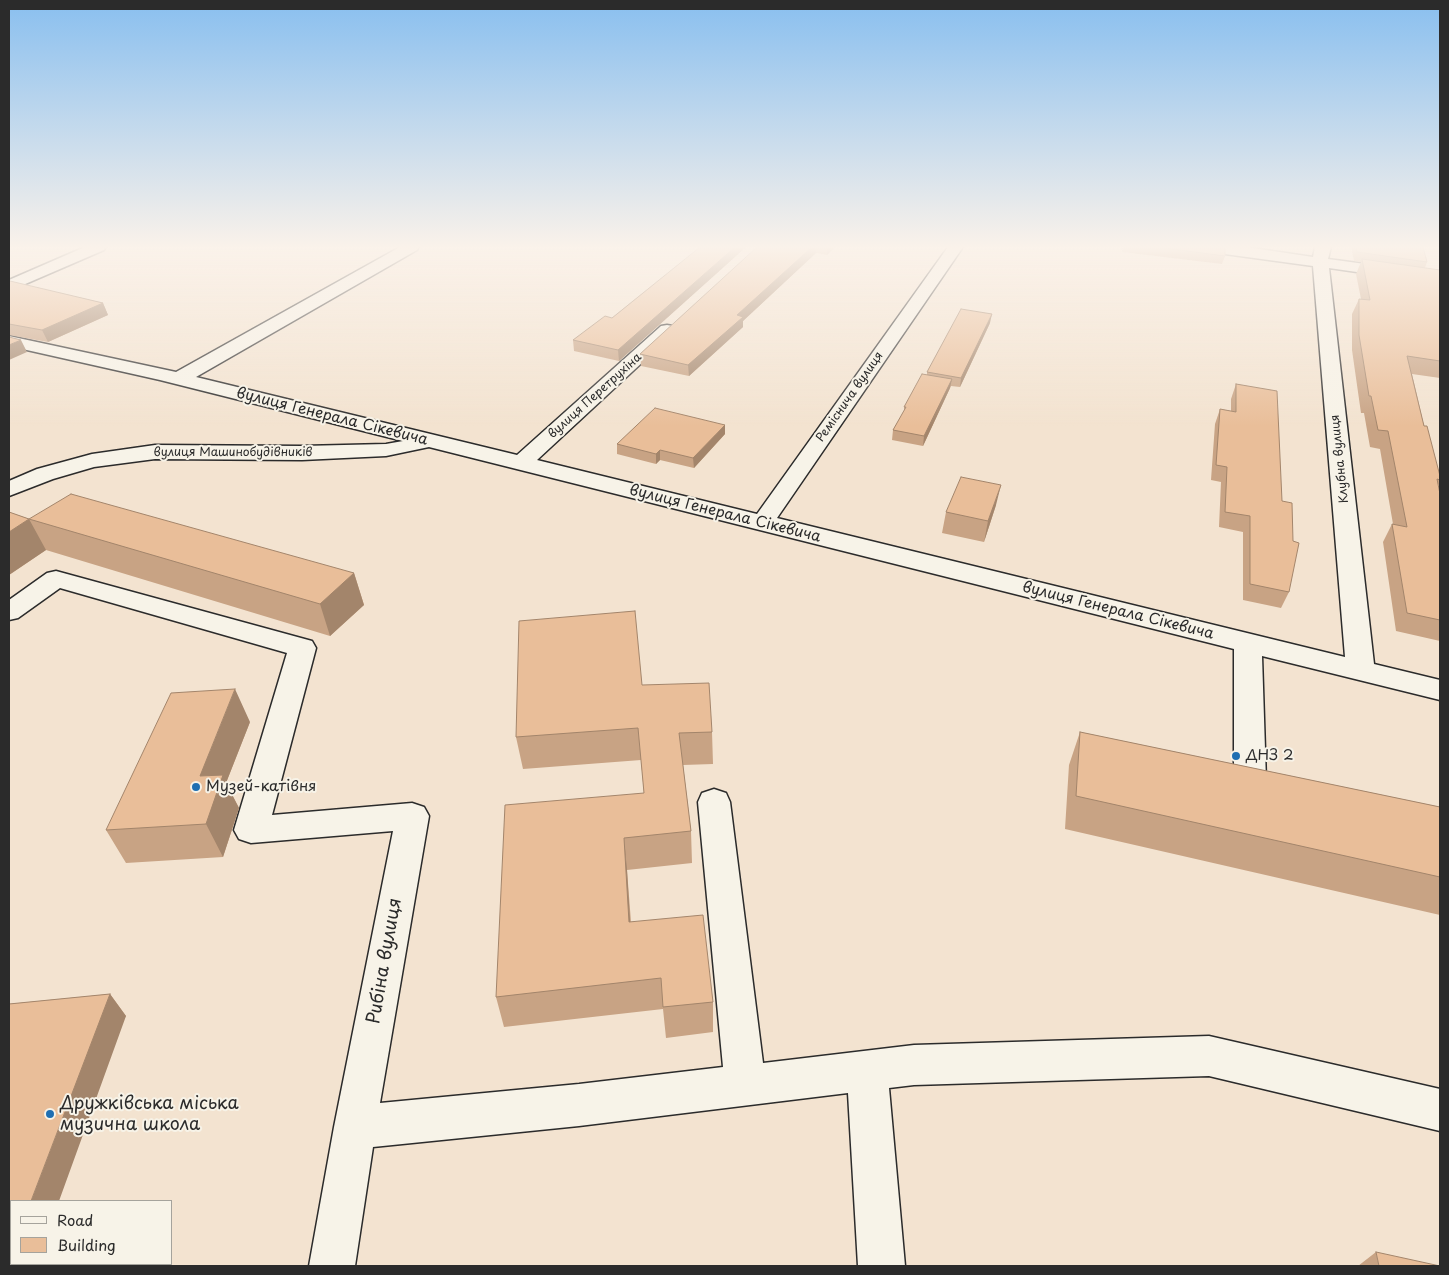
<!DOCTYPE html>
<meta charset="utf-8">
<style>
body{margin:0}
#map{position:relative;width:1449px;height:1275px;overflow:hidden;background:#f3e3d0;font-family:"Playpen Sans",sans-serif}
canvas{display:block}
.frame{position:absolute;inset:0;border:10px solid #2b2b2b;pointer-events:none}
.legend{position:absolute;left:10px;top:1200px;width:162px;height:65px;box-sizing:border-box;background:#f7f3e8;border:1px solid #a5a39c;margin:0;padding:6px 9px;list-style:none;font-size:15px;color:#2b2b2b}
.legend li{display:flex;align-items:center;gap:10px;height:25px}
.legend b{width:25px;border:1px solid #a5a39c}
</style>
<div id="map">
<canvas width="1449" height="1275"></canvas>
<div class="frame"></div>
<ul class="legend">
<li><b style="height:6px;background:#f7f3e8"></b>Road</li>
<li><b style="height:14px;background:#e9be99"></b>Building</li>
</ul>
</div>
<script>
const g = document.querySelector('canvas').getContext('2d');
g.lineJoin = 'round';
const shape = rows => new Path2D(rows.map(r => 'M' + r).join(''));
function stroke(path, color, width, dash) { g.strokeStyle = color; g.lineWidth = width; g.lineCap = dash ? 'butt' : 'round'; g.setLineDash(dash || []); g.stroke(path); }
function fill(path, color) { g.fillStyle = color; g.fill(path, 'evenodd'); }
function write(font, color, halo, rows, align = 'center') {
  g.font = font + ' "Playpen Sans",sans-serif'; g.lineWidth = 4; g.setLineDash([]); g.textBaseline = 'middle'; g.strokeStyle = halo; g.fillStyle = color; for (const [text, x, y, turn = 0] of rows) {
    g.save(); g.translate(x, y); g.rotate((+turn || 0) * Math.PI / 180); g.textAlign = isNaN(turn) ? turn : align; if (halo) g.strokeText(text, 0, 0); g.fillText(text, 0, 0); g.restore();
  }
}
const minor = shape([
 [85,247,106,247,104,250,9,291,9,280,85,247],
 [400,247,419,247,417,250,196,377,517,455,661,326,667,325,673,326,676,330,673,334,537,460,757,514,948,247,963,247,777,518,1345,657,1313,266,1210,252,1205,250,1203,247,1246,247,1313,257,1315,247,1331,247,1328,259,1440,274,1440,284,1329,268,1374,664,1440,680,1440,700,1262,656,1266,781,1261,790,1250,793,1239,790,1234,781,1234,649,429,447,386,456,302,460,155,459,94,467,53,479,9,496,9,481,37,469,92,454,155,445,302,446,386,444,403,441,160,380,9,346,9,336,176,372,400,247],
 [56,571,312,641,316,648,272,815,412,803,424,807,429,816,380,1103,579,1084,723,1067,698,802,702,793,714,789,726,793,730,802,763,1063,914,1045,1209,1036,1440,1089,1440,1131,1209,1076,914,1085,889,1088,905,1266,858,1266,848,1093,579,1126,373,1147,355,1266,309,1266,334,1127,393,831,251,843,239,839,234,830,287,653,60,588,18,618,9,620,9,600,47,573,56,571]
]);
stroke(minor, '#2b2b2b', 3);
fill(minor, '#f7f3e8');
fill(shape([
 [700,247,746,247,619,361,574,351,573,340,612,318],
 [757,247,835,247,827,255,816,253,743,321,743,327,689,376,641,366,640,354],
 [1123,247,1225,247,1225,256,1222,264,1122,252],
 [1351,247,1423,247,1427,262,1425,268,1440,270,1440,378,1412,374,1424,426,1440,476,1440,482,1438,486,1440,494,1440,641,1396,631,1383,542,1392,524,1393,524,1380,449,1370,447,1364,413,1361,413,1352,350,1352,314,1359,299,1361,299,1356,274,1361,262,1354,261],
 [9,281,103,303,108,315,48,342,9,335],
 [990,323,960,387,951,386,950,388,923,446,892,440,893,430,904,411,904,407,927,375,927,372],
 [1236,384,1282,501,1289,592,1281,608,1243,600,1243,532,1219,527,1221,482,1211,480,1215,424,1220,409,1231,411,1231,399],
 [725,434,694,468,660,460,656,464,617,454,617,444],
 [996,505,984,542,942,533,946,512],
 [9,512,29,519,354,573,364,605,330,636,46,550,9,575],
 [642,685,712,732,713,764,683,765,691,831,692,863,627,870,631,922,713,1002,713,1032,666,1038,663,1009,504,1027,496,997,644,793,641,760,523,769,516,737],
 [250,722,226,783,239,808,223,857,126,863,106,830],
 [1080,732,1440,807,1440,915,1065,829,1069,765],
 [110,994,126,1016,11,1201,11,1264,24,1264,9,1266,9,1004],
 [1376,1252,1379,1266,1358,1266]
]), '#c8a384');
fill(shape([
 [735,247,746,247,619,361,618,350],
 [812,247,816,247,816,253,743,321,743,327,689,376,688,365,737,315],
 [827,247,835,247,827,255],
 [103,303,108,315,48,342,42,330],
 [992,314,990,323,960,387,961,378],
 [21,340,27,352,9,360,9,345],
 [952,379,950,388,923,446,924,436],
 [725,425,725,434,694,468,693,458],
 [660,450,660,460,656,464,656,454],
 [1001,485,996,505,984,542,988,521],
 [29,519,46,550,9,575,9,532],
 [354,573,364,605,330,636,320,604],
 [235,689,250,722,226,783,239,808,223,857,206,824,200,776],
 [624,838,627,870,632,954,629,922],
 [110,994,126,1016,59,1201,31,1201]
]), '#a3856b');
const building = shape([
 [700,247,735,247,618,350,573,340,605,316,612,318,700,247],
 [757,247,812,247,737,315,743,317,688,365,640,354,757,247],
 [1157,247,1225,247,1225,256,1157,247],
 [1356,247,1423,247,1427,262,1357,252,1356,247],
 [1362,259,1440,270,1440,361,1407,356,1424,426,1427,426,1440,476,1440,480,1437,479,1440,494,1440,620,1407,613,1392,524,1407,527,1388,431,1378,430,1371,396,1369,396,1359,335,1359,299,1370,300,1362,259],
 [9,281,10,281,103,303,42,330,9,324,9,281],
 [961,309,992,314,961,378,927,372,961,309],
 [9,337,21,340,9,345,9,337],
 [922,374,952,379,924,436,893,430,906,407,904,407,922,374],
 [1236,384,1277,391,1282,501,1292,503,1293,541,1299,543,1289,592,1250,584,1250,516,1225,512,1227,467,1216,465,1220,409,1236,412,1236,384],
 [655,408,725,425,693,458,660,450,656,454,617,444,655,408],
 [961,477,1001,485,988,521,946,512,961,477],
 [71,494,354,573,320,604,29,519,71,494],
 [9,512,29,519,9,532,9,512],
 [635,611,642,685,709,683,712,732,679,733,691,831,624,838,629,922,703,915,713,1002,663,1007,661,978,496,997,505,805,644,793,638,728,516,737,519,621,635,611],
 [235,689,200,776,223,775,206,824,106,830,171,693,235,689],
 [1080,732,1440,807,1440,877,1076,796,1080,732],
 [110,994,31,1201,11,1201,11,1245,9,1245,9,1004,110,994],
 [1376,1252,1440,1266,1379,1266,1376,1252]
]);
fill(building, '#e9be99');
stroke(building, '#a3856b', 1);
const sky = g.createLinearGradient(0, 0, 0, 426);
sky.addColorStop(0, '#89bfef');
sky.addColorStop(0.58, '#faf2ea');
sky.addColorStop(1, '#faf2ea00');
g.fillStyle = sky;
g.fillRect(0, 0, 1449, 426);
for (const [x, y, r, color] of [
 [1236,756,5,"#1f6fb2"],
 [196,787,5,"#1f6fb2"],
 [50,1114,5,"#1f6fb2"]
]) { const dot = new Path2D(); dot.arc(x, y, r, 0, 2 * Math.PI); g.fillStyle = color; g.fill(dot); stroke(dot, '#f7f3e8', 2); }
write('12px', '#2b2b2b', '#f7f3e8', [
 ["вулиця Перетрухіна",595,396,-42],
 ["Реміснича вулиця",850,397,-55],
 ["вулиця Машинобудівників",233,453],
 ["Клубна вулиця",1340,459,-96]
]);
write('15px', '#2b2b2b', '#f7f3e8', [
 ["вулиця Генерала Сікевича",332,417,14],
 ["вулиця Генерала Сікевича",725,514,14],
 ["вулиця Генерала Сікевича",1118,611,14]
]);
write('15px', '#2b2b2b', '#f7f3e8', [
 ["ДНЗ 2",1246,756],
 ["Музей-катівня",206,787]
], 'left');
write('18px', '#2b2b2b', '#f7f3e8', [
 ["Рибіна вулиця",385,961,-80]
]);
write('18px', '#2b2b2b', '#f7f3e8', [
 ["Дружківська міська",60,1104],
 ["музична школа",60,1125]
], 'left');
</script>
